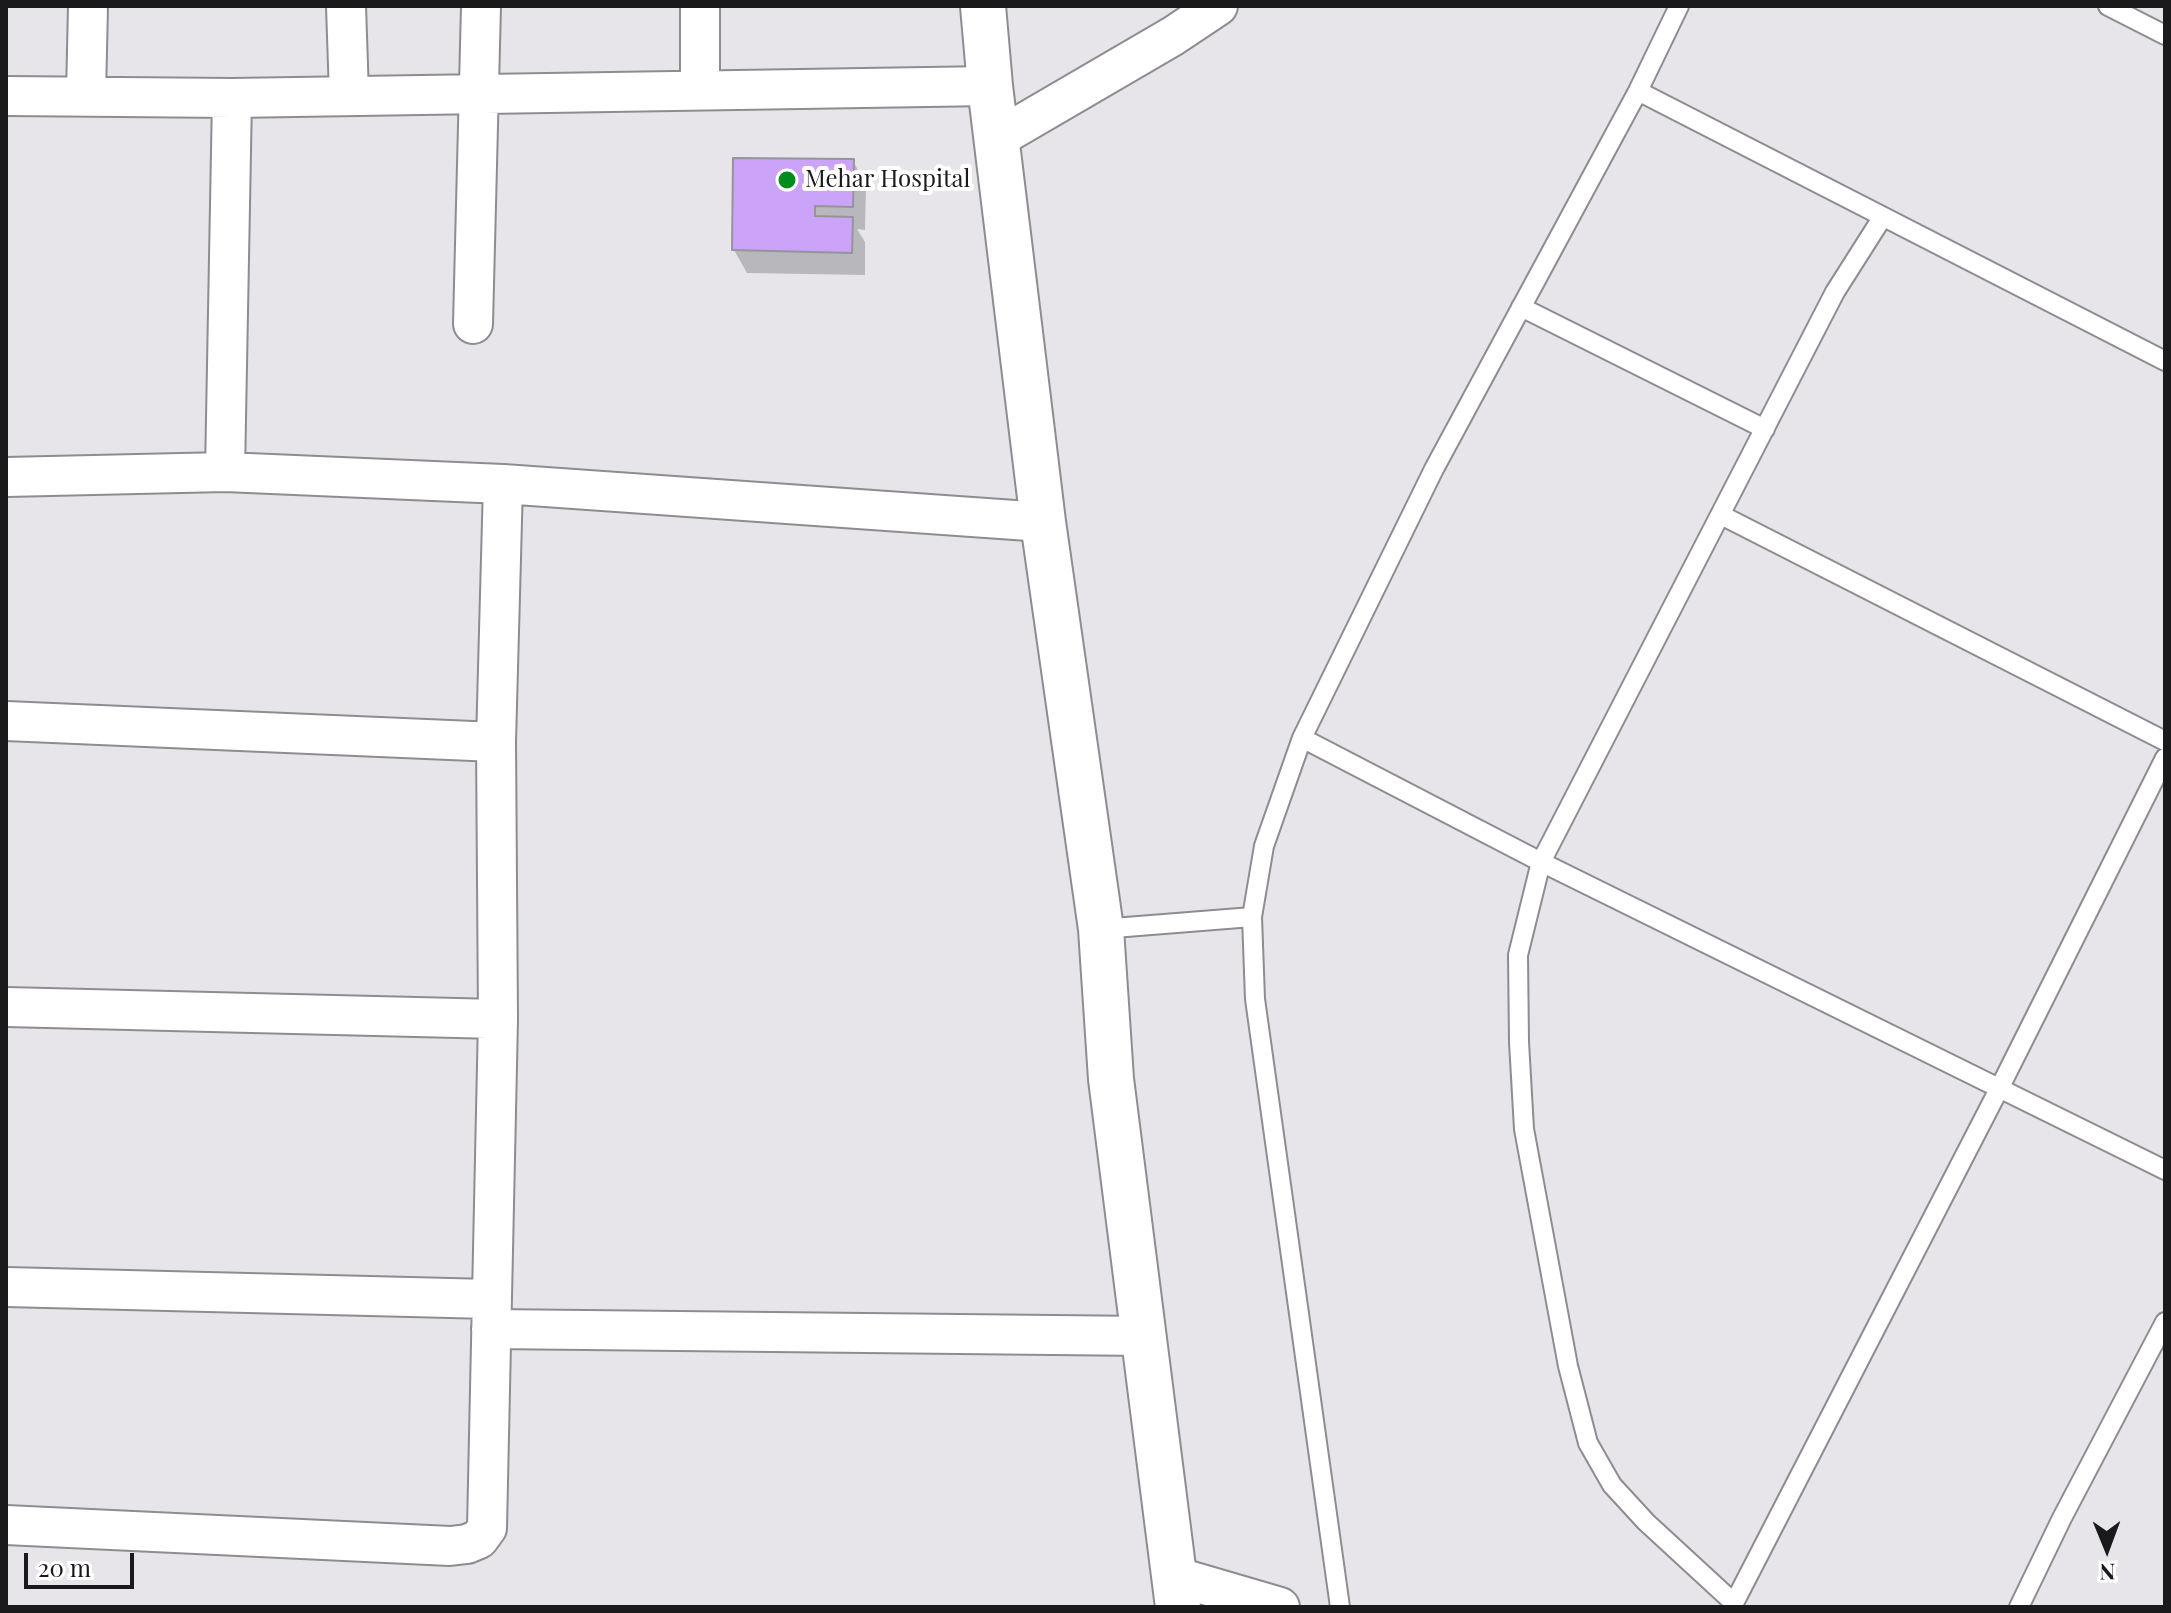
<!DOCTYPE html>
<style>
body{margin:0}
#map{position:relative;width:2171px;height:1613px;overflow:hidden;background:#e7e5ea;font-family:"Playfair Display",serif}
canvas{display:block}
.frame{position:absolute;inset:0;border:8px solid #1a1a1c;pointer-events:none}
.north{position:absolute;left:2067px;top:1509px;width:80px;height:80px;-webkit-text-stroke:6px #fff;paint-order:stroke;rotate:179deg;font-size:22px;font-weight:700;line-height:32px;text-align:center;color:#1a1a1c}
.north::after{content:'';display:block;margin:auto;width:28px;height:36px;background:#1a1a1c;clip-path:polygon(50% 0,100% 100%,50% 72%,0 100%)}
.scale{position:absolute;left:24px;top:1553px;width:110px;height:36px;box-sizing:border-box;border:4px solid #1a1a1c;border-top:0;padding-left:10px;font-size:24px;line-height:28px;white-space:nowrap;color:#1a1a1c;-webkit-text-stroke:6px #fff;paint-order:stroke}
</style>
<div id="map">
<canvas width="2171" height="1613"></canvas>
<div class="frame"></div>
<div class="north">N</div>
<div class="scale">20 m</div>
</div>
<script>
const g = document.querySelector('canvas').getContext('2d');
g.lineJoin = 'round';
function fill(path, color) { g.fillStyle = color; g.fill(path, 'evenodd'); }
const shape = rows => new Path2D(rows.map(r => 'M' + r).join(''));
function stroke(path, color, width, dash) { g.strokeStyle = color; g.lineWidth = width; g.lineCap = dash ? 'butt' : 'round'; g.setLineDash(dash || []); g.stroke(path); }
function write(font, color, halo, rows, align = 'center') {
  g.font = font + ' "Playfair Display",serif'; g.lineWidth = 8; g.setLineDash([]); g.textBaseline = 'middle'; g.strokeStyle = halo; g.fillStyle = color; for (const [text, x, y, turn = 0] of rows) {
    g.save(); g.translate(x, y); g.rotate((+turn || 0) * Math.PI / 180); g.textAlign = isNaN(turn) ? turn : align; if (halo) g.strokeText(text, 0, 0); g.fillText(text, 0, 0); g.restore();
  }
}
fill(shape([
 [853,161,866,185,865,230,857,229,865,242,865,275,747,273,734,250]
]), '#0003');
const building = shape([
 [733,158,854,159,853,207,815,206,815,216,853,217,852,253,732,250,733,158]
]);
fill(building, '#cba4f9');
stroke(building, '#969499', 2);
const lane = shape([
 [2108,6,2165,35],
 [1638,91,2165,361],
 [1521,307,1765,429],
 [1721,515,2165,741],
 [1302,738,1541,862,2165,1170],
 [1101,929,1252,917],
 [1734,1603,1646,1522,1612,1485,1588,1443,1568,1366,1524,1129,1519,1042,1518,955,1541,862,1835,292,1882,218],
 [1340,1607,1255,999,1252,917,1264,846,1302,738,1434,469,1638,91,1679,6],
 [1732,1607,1999,1089,2165,758],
 [2019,1607,2062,1518,2165,1322]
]);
const street = shape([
 [346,6,349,95],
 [700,89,700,6],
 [86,95,88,6],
 [6,96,232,98,990,86],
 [998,138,1173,36,1218,6],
 [473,324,481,6],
 [225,472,232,98],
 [6,477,225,472,503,484,1043,522],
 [6,721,496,742],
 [6,1007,498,1019],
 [6,1287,490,1299],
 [491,1329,1146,1336],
 [6,1525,450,1546,467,1544,479,1539,487,1528,498,1019,496,742,503,484],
 [1174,1576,1280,1607]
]);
const secondary = shape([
 [983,6,990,86,1043,522,1101,929,1111,1079,1178,1607]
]);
stroke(lane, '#8e8c91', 22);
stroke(street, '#8e8c91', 42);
stroke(secondary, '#8e8c91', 48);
stroke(lane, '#fff', 18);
stroke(street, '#fff', 38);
stroke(secondary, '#fff', 44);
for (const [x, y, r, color] of [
 [787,180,10,"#018d1d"]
]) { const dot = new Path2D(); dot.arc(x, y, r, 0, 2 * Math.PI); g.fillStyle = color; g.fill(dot); stroke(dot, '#fff', 3); }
write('24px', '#1a1a1c', '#fff', [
 ["Mehar Hospital",805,180]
], 'left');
</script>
